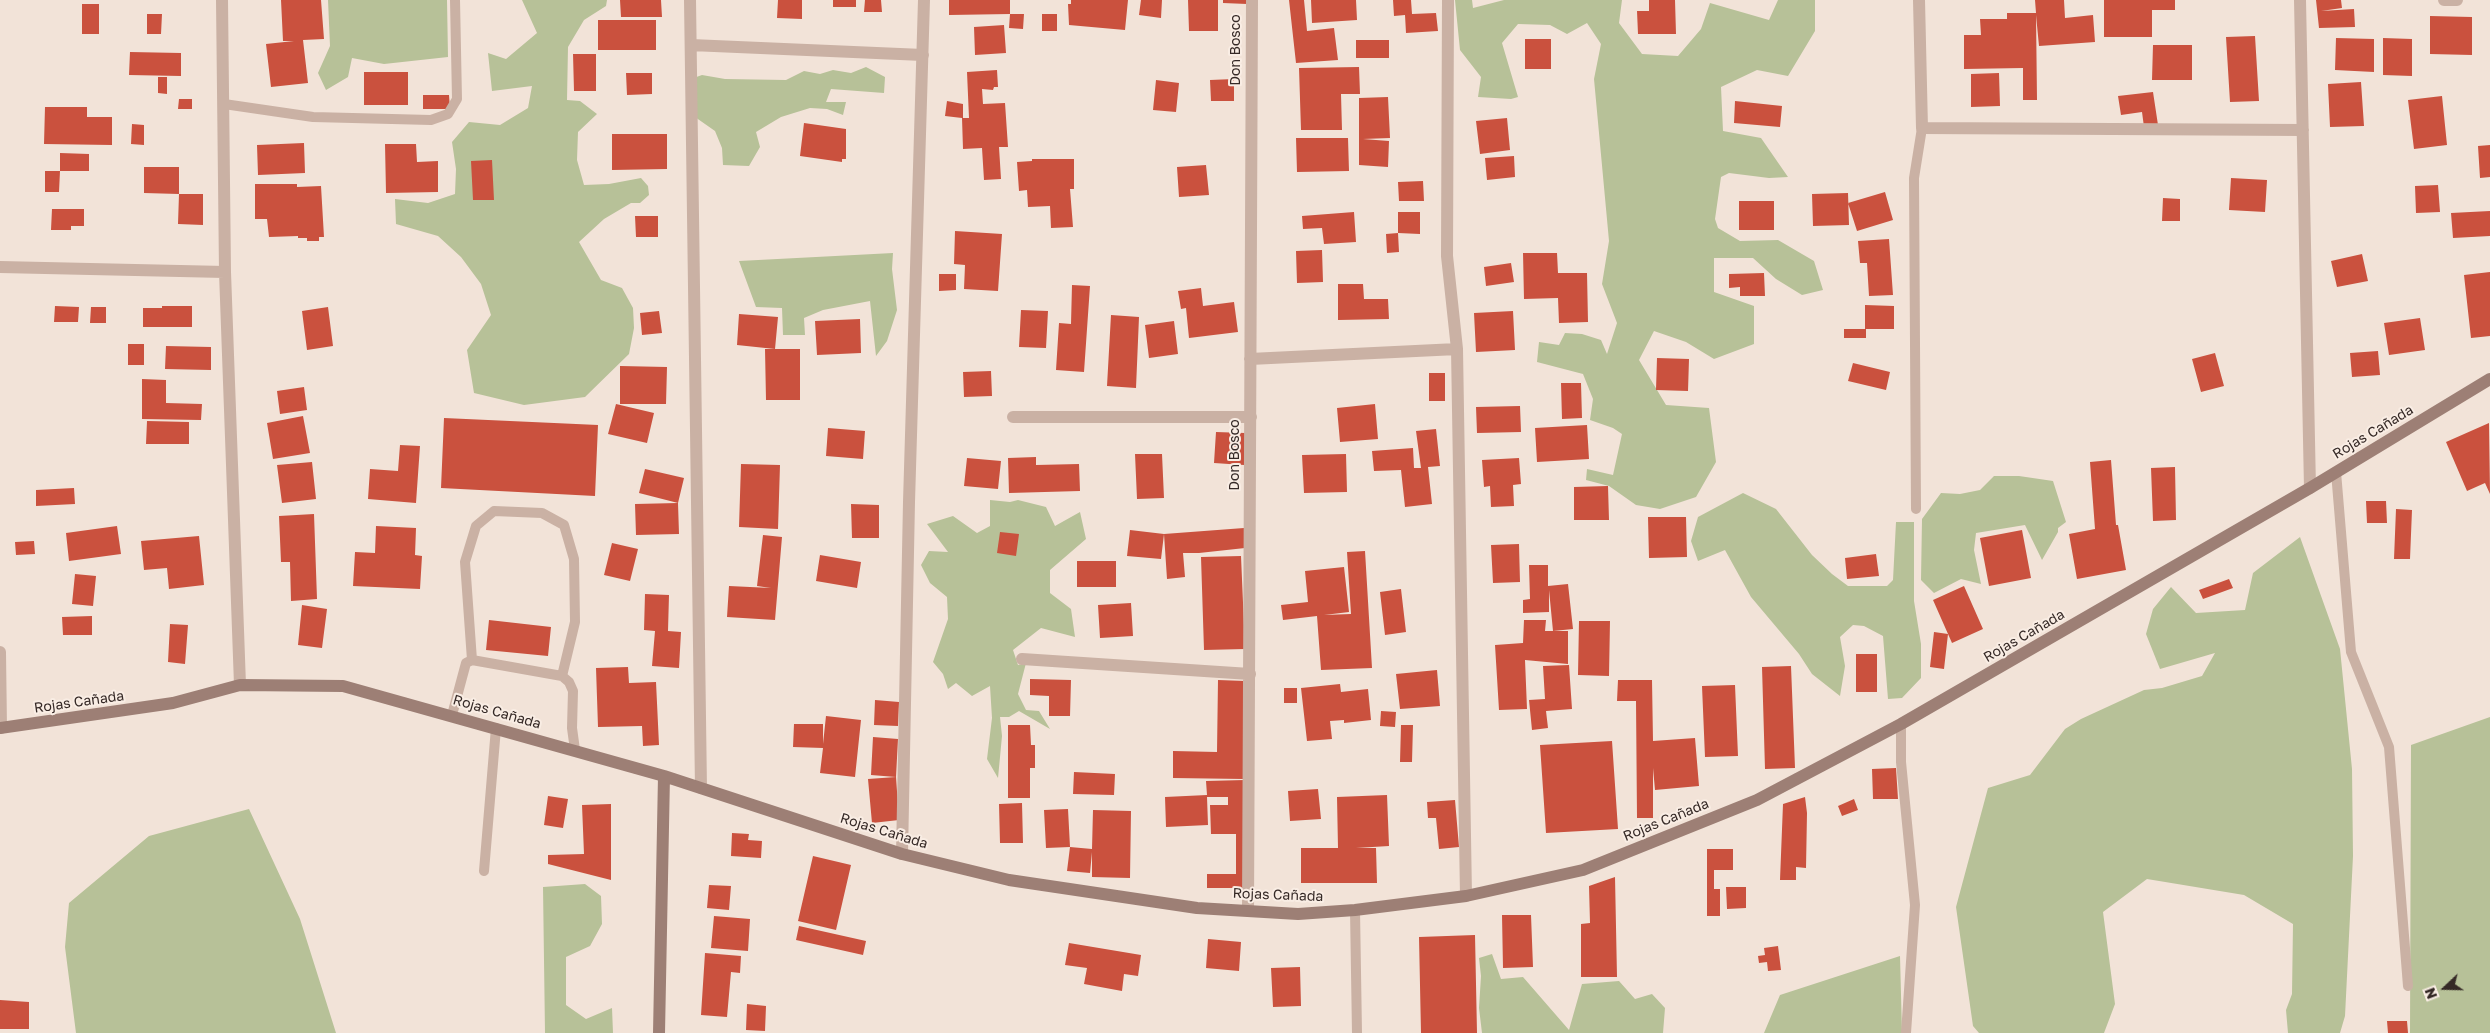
<!DOCTYPE html>
<meta charset="utf-8">
<style>
body{margin:0}
#map{position:relative;width:2490px;height:1033px;overflow:hidden;background:#f2e3d8;font-family:"Golos Text",sans-serif}
canvas{display:block}
.north{position:absolute;left:2420px;top:963px;width:50px;height:50px;-webkit-text-stroke:4px #f9ede4;paint-order:stroke;rotate:249deg;font-size:14px;font-weight:700;line-height:20px;text-align:center;color:#352926}
.north::after{content:'';display:block;margin:auto;width:18px;height:22px;background:#352926;clip-path:polygon(50% 0,100% 100%,50% 72%,0 100%)}
</style>
<div id="map">
<canvas width="2490" height="1033"></canvas>
<div class="north">N</div>
</div>
<script>
const g = document.querySelector('canvas').getContext('2d');
g.lineJoin = 'round';
function fill(path, color) { g.fillStyle = color; g.fill(path, 'evenodd'); }
const shape = rows => new Path2D(rows.map(r => 'M' + r).join(''));
function stroke(path, color, width, dash) { g.strokeStyle = color; g.lineWidth = width; g.lineCap = dash ? 'butt' : 'round'; g.setLineDash(dash || []); g.stroke(path); }
function write(font, color, halo, rows, align = 'center') {
  g.font = font + ' "Golos Text",sans-serif'; g.lineWidth = 4; g.setLineDash([]); g.textBaseline = 'middle'; g.strokeStyle = halo; g.fillStyle = color; for (const [text, x, y, turn = 0] of rows) {
    g.save(); g.translate(x, y); g.rotate((+turn || 0) * Math.PI / 180); g.textAlign = isNaN(turn) ? turn : align; if (halo) g.strokeText(text, 0, 0); g.fillText(text, 0, 0); g.restore();
  }
}
fill(shape([
 [328,0,447,0,448,57,384,64,352,58,348,77,326,90,318,73,330,46],
 [522,0,607,0,606,6,584,20,568,47,567,100,580,101,597,114,578,132,577,160,584,185,609,184,641,178,648,186,649,195,640,203,631,203,604,219,579,242,601,280,622,288,633,308,634,328,629,354,585,397,524,405,474,393,467,350,491,315,481,284,461,257,438,236,396,224,395,199,428,203,455,194,456,169,452,142,469,122,500,125,528,108,532,86,492,91,488,53,506,59,537,33],
 [1455,0,1472,0,1473,8,1504,0,1622,0,1619,23,1642,54,1678,56,1701,29,1710,3,1769,20,1778,0,1815,0,1815,31,1788,76,1757,70,1721,87,1723,131,1761,138,1788,177,1769,178,1729,173,1721,177,1715,219,1718,228,1740,241,1778,240,1814,261,1823,290,1802,295,1776,279,1753,258,1714,258,1714,292,1754,306,1754,344,1714,359,1686,342,1654,331,1639,360,1666,405,1709,408,1716,462,1696,497,1660,509,1636,505,1609,486,1586,480,1587,469,1613,475,1622,434,1613,428,1590,420,1593,399,1583,374,1537,362,1539,342,1559,345,1565,333,1582,334,1601,340,1607,354,1617,323,1602,284,1609,241,1594,79,1601,44,1587,23,1567,34,1550,25,1518,24,1502,43,1518,97,1511,99,1478,97,1481,77,1460,50],
 [866,67,885,77,884,93,831,89,826,102,846,102,843,115,827,109,810,108,781,117,756,132,760,147,749,166,723,165,722,148,715,131,695,117,688,80,702,75,725,79,786,80,804,71,820,74,833,70,851,73],
 [893,253,892,269,897,310,887,341,876,356,870,301,823,310,804,318,805,335,783,335,782,308,756,307,739,261],
 [1994,476,2019,476,2053,481,2066,522,2058,528,2058,532,2042,560,2025,525,1976,533,1974,550,1981,584,1961,579,1934,593,1921,580,1922,519,1941,493,1960,494,1980,490],
 [1743,493,1776,509,1812,555,1832,574,1848,586,1887,586,1893,580,1896,522,1914,522,1914,601,1921,644,1921,678,1902,698,1888,699,1883,636,1864,626,1853,625,1840,637,1845,666,1840,696,1812,674,1799,654,1751,597,1725,550,1698,561,1691,541,1698,517],
 [990,500,1010,502,1018,500,1046,507,1055,526,1080,512,1086,539,1050,570,1050,593,1071,609,1075,637,1041,628,1013,650,1018,665,1026,663,1018,694,1026,710,1039,711,1050,729,1019,711,1009,717,1000,717,1002,736,998,778,987,759,992,718,990,686,972,696,956,683,948,689,943,674,933,662,948,619,947,597,930,583,921,565,929,551,948,552,927,524,953,516,977,533,990,526],
 [2300,537,2340,649,2352,769,2353,856,2345,1016,2340,1033,2288,1033,2286,1010,2292,994,2293,924,2244,895,2147,879,2103,912,2115,1004,2104,1033,1979,1033,1973,1026,1956,907,1988,788,2030,775,2065,729,2081,719,2144,690,2162,688,2202,676,2215,653,2160,669,2146,634,2153,609,2171,587,2196,613,2245,610,2253,573],
 [2490,717,2490,1033,2410,1033,2411,745],
 [249,809,300,919,336,1033,76,1033,65,947,69,903,149,836],
 [585,884,601,896,602,924,590,946,566,957,566,1005,586,1019,612,1008,613,1033,545,1033,543,887],
 [1492,954,1501,979,1523,977,1569,1030,1582,984,1619,981,1635,999,1652,994,1665,1008,1663,1033,1482,1033,1479,1008,1481,976,1479,958],
 [1900,956,1902,1033,1764,1033,1780,995]
]), '#b7c198');
fill(shape([
 [281,0,321,0,324,39,303,40,308,83,271,87,266,44,294,41,283,41],
 [620,0,661,0,662,17,621,17],
 [778,0,802,0,802,19,777,18],
 [833,0,856,0,856,7,833,7],
 [865,0,881,0,882,12,864,12],
 [949,0,1010,0,1010,14,949,15],
 [1071,0,1128,0,1125,30,1069,25,1068,4,1071,4],
 [1141,0,1162,0,1161,18,1139,15],
 [1188,0,1218,0,1218,31,1189,31],
 [1223,0,1247,0,1247,4,1223,3],
 [1289,0,1304,0,1307,31,1334,28,1338,60,1296,63],
 [1311,0,1356,0,1357,20,1312,23],
 [1393,0,1411,0,1412,14,1436,13,1438,31,1406,33,1405,15,1394,16],
 [1649,0,1675,0,1676,34,1638,34,1637,11,1649,11],
 [2035,0,2064,0,2065,18,2093,15,2095,42,2039,46,2036,15,2037,100,2023,100,2023,68,1964,69,1964,35,1981,35,1980,19,2007,19,2007,13,2036,13],
 [2104,0,2175,0,2175,10,2152,10,2152,37,2104,37],
 [2316,0,2341,0,2342,8,2321,11,2354,9,2355,27,2319,28],
 [82,4,99,4,99,34,82,34],
 [147,14,162,14,161,34,147,34],
 [1010,14,1024,14,1023,29,1009,28],
 [1042,14,1057,14,1057,31,1042,31],
 [2430,16,2472,17,2472,55,2430,54],
 [598,20,656,20,656,50,598,50],
 [1004,25,1006,53,975,55,974,27],
 [2255,36,2259,101,2230,102,2226,37],
 [2336,38,2374,39,2374,72,2335,70],
 [2383,38,2412,39,2412,76,2383,75],
 [1525,39,1551,39,1551,69,1525,69],
 [1356,40,1389,40,1389,58,1356,58],
 [2153,45,2192,45,2192,80,2152,80],
 [130,52,181,53,181,76,129,75],
 [573,54,596,54,596,91,574,91],
 [1359,67,1360,94,1341,94,1342,130,1301,130,1299,68],
 [997,70,998,87,994,87,993,90,982,89,983,104,1005,103,1008,147,999,147,1001,179,984,180,982,148,963,149,962,118,945,116,947,101,963,104,963,118,969,118,967,72],
 [364,72,408,72,408,105,364,105],
 [626,73,652,73,652,94,627,95],
 [1999,73,2000,106,1971,107,1971,74],
 [158,77,167,77,167,94,158,93],
 [1234,79,1234,101,1211,101,1210,80],
 [1156,80,1179,83,1176,112,1153,110],
 [2361,82,2364,126,2330,127,2328,84],
 [2153,92,2158,125,2144,127,2142,112,2121,115,2118,96],
 [423,95,449,95,450,109,423,109],
 [2442,96,2447,145,2414,149,2408,100],
 [1388,97,1390,138,1363,139,1389,141,1388,167,1359,165,1359,98],
 [179,99,192,99,192,109,178,109],
 [1735,101,1782,106,1780,127,1734,123],
 [45,107,87,107,87,117,112,117,112,145,44,144],
 [1507,118,1510,150,1480,154,1476,121],
 [804,123,846,129,846,159,842,159,842,162,800,156],
 [132,124,144,125,144,145,131,144],
 [612,134,667,134,667,169,612,170],
 [1296,138,1348,138,1349,171,1297,172],
 [304,143,305,173,258,175,257,145],
 [385,144,416,144,417,162,438,161,438,192,386,193],
 [2490,145,2490,177,2480,178,2478,146],
 [60,153,89,154,89,171,60,171],
 [1514,156,1515,177,1487,180,1485,158],
 [1032,159,1074,159,1074,189,1070,189,1073,227,1051,228,1050,206,1028,207,1027,190,1019,191,1017,162,1032,161],
 [492,160,494,200,473,200,471,161],
 [1206,165,1209,195,1179,197,1177,167],
 [144,167,179,167,179,194,144,193],
 [45,171,60,171,59,192,45,192],
 [2231,178,2267,180,2265,212,2229,210],
 [1423,181,1424,201,1399,201,1398,182],
 [255,184,297,184,297,187,321,186,324,237,319,237,319,241,307,241,307,238,298,238,298,236,269,237,267,219,255,219],
 [2438,185,2440,212,2416,213,2415,186],
 [1885,192,1893,220,1857,231,1848,203],
 [1848,193,1849,225,1813,226,1812,194],
 [179,194,203,194,203,225,178,224],
 [2163,198,2180,199,2180,221,2162,221],
 [1739,201,1774,201,1774,230,1739,230],
 [52,209,84,209,84,226,71,226,71,230,51,230],
 [2490,211,2490,236,2453,238,2451,213],
 [1354,212,1356,242,1324,244,1322,228,1303,229,1302,216],
 [1398,212,1420,212,1420,234,1398,233],
 [635,216,658,216,658,237,636,237],
 [955,231,1002,234,998,291,964,289,965,265,954,264],
 [1398,233,1399,252,1387,253,1386,234],
 [1889,239,1893,295,1869,296,1867,263,1860,263,1858,241],
 [1322,250,1323,282,1297,283,1296,251],
 [1523,253,1557,253,1558,273,1587,273,1588,322,1559,323,1558,298,1524,299],
 [2362,254,2368,281,2337,287,2331,261],
 [1511,263,1514,282,1486,286,1484,267],
 [2490,272,2490,336,2471,338,2464,275],
 [1764,273,1765,296,1740,296,1740,287,1729,288,1729,274],
 [939,274,956,274,956,290,939,291],
 [1338,284,1363,284,1364,299,1388,299,1389,319,1338,320],
 [1072,285,1090,286,1084,372,1056,370,1059,323,1071,324],
 [1201,288,1203,306,1234,302,1238,332,1189,338,1186,308,1181,309,1178,291],
 [1865,305,1894,306,1894,329,1865,329],
 [55,306,79,307,78,322,54,322],
 [162,306,192,306,192,327,143,327,143,308,162,308],
 [91,307,106,307,106,323,90,323],
 [328,307,333,346,307,350,302,311],
 [1021,310,1048,311,1046,348,1019,347],
 [659,311,662,333,642,335,640,313],
 [1513,311,1515,350,1476,352,1474,313],
 [739,314,778,317,775,349,737,345],
 [1111,315,1139,317,1136,388,1107,386],
 [2420,318,2425,350,2389,355,2384,323],
 [860,319,861,353,817,355,815,321],
 [1174,321,1178,354,1149,358,1145,325],
 [1844,329,1866,329,1866,338,1844,338],
 [128,344,144,344,144,365,128,365],
 [166,346,211,347,211,370,165,369],
 [765,349,800,349,800,400,766,400],
 [2378,351,2380,375,2352,377,2350,353],
 [2215,353,2224,386,2201,392,2192,359],
 [1657,358,1689,359,1688,391,1656,390],
 [1853,363,1890,372,1886,390,1848,381],
 [620,366,667,367,666,404,620,404],
 [991,371,992,396,964,397,963,372],
 [1429,373,1445,373,1445,401,1429,401],
 [142,379,166,380,166,403,202,404,201,420,142,419],
 [1561,383,1581,383,1582,418,1562,419],
 [304,387,307,410,280,414,277,391],
 [616,404,654,413,647,443,608,434],
 [1375,404,1378,439,1340,442,1337,408],
 [1520,406,1521,432,1477,433,1476,407],
 [303,416,310,453,273,459,267,423],
 [444,418,598,425,595,496,441,488],
 [147,421,189,422,189,444,146,444],
 [2489,423,2490,494,2485,483,2467,491,2446,442],
 [1587,425,1589,459,1537,462,1535,428],
 [828,428,865,431,863,459,826,456],
 [1436,429,1440,466,1428,467,1432,504,1405,507,1401,470,1374,471,1372,451,1413,448,1414,468,1421,468,1416,431],
 [1216,432,1245,433,1244,465,1214,463],
 [400,445,420,446,416,503,368,499,370,469,398,471],
 [1135,454,1162,454,1164,498,1137,499],
 [1346,454,1347,492,1304,493,1302,455],
 [1036,457,1036,465,1079,464,1080,491,1009,493,1008,458],
 [967,458,1001,461,998,489,964,486],
 [1519,458,1521,484,1513,485,1514,506,1491,507,1490,486,1484,487,1482,460],
 [2111,460,2116,525,2118,525,2126,570,2077,579,2069,534,2095,529,2090,462],
 [312,462,316,499,282,503,277,465],
 [741,464,780,465,778,529,739,527],
 [2175,467,2176,520,2153,521,2151,468],
 [645,469,684,478,678,503,639,493],
 [1608,486,1609,520,1574,520,1574,487],
 [74,488,75,504,36,506,36,490],
 [2366,501,2386,501,2387,523,2367,523],
 [678,503,679,534,636,535,635,504],
 [851,504,879,505,879,538,852,538],
 [2396,509,2412,510,2410,559,2394,559],
 [314,514,317,599,291,601,290,562,281,562,279,516],
 [1648,517,1686,517,1687,557,1649,558],
 [117,526,121,554,69,561,66,533],
 [376,526,416,528,415,555,422,556,420,589,353,586,355,552,375,553],
 [1244,528,1245,548,1199,553,1183,553,1185,577,1167,579,1164,534],
 [1130,530,1164,534,1161,559,1127,556],
 [2022,530,2031,578,1989,586,1980,538],
 [1000,532,1019,534,1016,556,997,553],
 [763,535,782,537,775,620,727,617,729,586,771,588,757,586],
 [199,536,204,585,169,589,167,568,144,570,141,541],
 [34,541,35,554,16,555,15,542],
 [612,543,638,549,630,581,604,575],
 [1519,544,1520,582,1493,583,1491,545],
 [1365,551,1372,668,1321,670,1317,616,1283,620,1281,605,1308,602,1305,571,1344,567,1349,612,1324,615,1351,614,1347,552],
 [1876,554,1879,576,1847,579,1845,558],
 [820,555,861,562,857,588,816,581],
 [1241,556,1245,649,1204,650,1201,557],
 [1077,561,1116,561,1116,587,1077,587],
 [1529,565,1548,565,1548,586,1568,584,1573,629,1553,631,1568,631,1568,664,1525,660,1527,709,1499,710,1495,645,1523,643,1524,620,1546,620,1545,631,1553,631,1549,590,1549,612,1523,613,1523,600,1530,599],
 [75,574,96,576,93,606,72,604],
 [2229,579,2233,588,2203,599,2199,590],
 [1964,586,1983,629,1952,643,1933,600],
 [1401,589,1406,632,1385,635,1380,592],
 [645,594,669,595,668,631,681,632,679,668,652,666,655,631,644,630],
 [1131,603,1133,636,1100,638,1098,605],
 [302,605,327,609,322,648,298,645],
 [92,616,92,635,63,635,62,617],
 [489,620,551,627,548,656,486,650],
 [1579,621,1610,621,1609,676,1578,675],
 [170,624,188,625,185,664,168,662],
 [1934,632,1948,634,1944,669,1930,667],
 [1856,654,1877,654,1877,692,1856,692],
 [1569,665,1572,709,1546,711,1548,728,1532,730,1529,700,1545,699,1543,666],
 [1791,666,1795,768,1765,769,1762,667],
 [628,667,629,683,656,682,659,745,643,746,642,726,598,727,596,668],
 [1437,670,1440,706,1400,709,1396,674],
 [1030,679,1071,680,1070,716,1049,716,1049,696,1030,695],
 [1218,680,1245,681,1244,779,1173,778,1173,751,1217,752],
 [1618,680,1652,680,1653,741,1695,738,1699,786,1655,790,1653,768,1653,818,1637,818,1636,701,1617,701],
 [1340,684,1341,692,1368,689,1371,720,1344,723,1344,720,1330,721,1332,739,1307,741,1301,688],
 [1735,685,1738,756,1705,757,1702,686],
 [1284,688,1297,688,1297,703,1284,703],
 [875,700,899,702,898,726,874,725],
 [1381,711,1396,712,1395,727,1380,726],
 [826,716,861,720,855,777,820,773,823,748,793,747,794,724,823,724,823,744],
 [1008,725,1030,725,1031,745,1035,745,1035,768,1030,768,1030,798,1008,798],
 [1401,725,1413,725,1412,762,1400,762],
 [873,737,898,739,896,777,871,775],
 [1612,741,1618,829,1546,833,1540,745],
 [1896,768,1898,799,1873,799,1872,769],
 [1074,772,1115,774,1114,795,1073,794],
 [896,777,899,820,872,823,868,779],
 [1245,780,1247,888,1207,888,1207,874,1236,874,1236,834,1211,834,1210,805,1228,805,1228,797,1207,797,1208,825,1166,827,1165,797,1207,795,1206,781],
 [1318,789,1321,819,1290,821,1288,791],
 [1387,795,1389,846,1356,848,1376,848,1377,883,1301,883,1301,848,1338,848,1337,797],
 [548,796,568,799,563,828,544,825],
 [1805,797,1807,813,1806,868,1796,867,1796,880,1780,880,1783,804],
 [1854,799,1858,810,1842,816,1838,806],
 [1455,800,1459,847,1439,849,1436,818,1428,818,1427,802],
 [1022,803,1023,843,1000,843,999,804],
 [611,804,611,880,548,864,548,855,584,854,582,805],
 [1068,809,1070,847,1046,848,1044,810],
 [1093,810,1131,811,1130,878,1092,877,1092,852,1090,873,1067,871,1070,847,1092,849],
 [732,833,749,834,748,840,762,841,761,858,731,856],
 [1707,849,1733,849,1733,870,1714,870,1714,889,1720,889,1720,916,1707,916],
 [813,856,851,865,836,930,798,921],
 [1615,877,1617,977,1581,977,1581,924,1590,923,1589,886],
 [709,885,731,886,729,910,707,908],
 [1726,887,1746,887,1746,908,1727,909],
 [1502,915,1531,915,1533,967,1503,968],
 [714,916,750,919,748,951,711,948],
 [799,926,866,941,863,955,796,940],
 [1475,935,1477,1033,1421,1033,1419,937],
 [1208,939,1241,942,1239,971,1206,968],
 [1069,943,1141,955,1138,976,1124,974,1122,991,1084,984,1087,968,1065,965],
 [1778,946,1781,970,1768,971,1767,962,1759,963,1758,956,1765,955,1764,948],
 [705,953,741,956,740,973,731,972,727,1017,701,1015],
 [1300,967,1301,1006,1273,1007,1271,968],
 [0,1000,29,1002,29,1029,0,1029],
 [747,1004,766,1006,765,1031,746,1030],
 [2387,1021,2407,1021,2408,1033,2388,1033]
]), '#ca513e');
stroke(shape([
 [224,104,313,117,431,120,448,114,457,99,455,0],
 [2336,472,2351,652,2389,747,2408,986],
 [1916,509,1914,178,1922,128],
 [472,660,465,562,476,526,494,511,542,513,564,525,574,559,575,622,562,676],
 [452,715,466,663,472,660,562,676,569,682,573,691,572,728,575,750],
 [1901,724,1901,762,1915,905,1906,1033],
 [484,871,496,728],
 [1355,910,1357,1033]
]), '#cab1a4', 10);
stroke(shape([
 [222,0,225,272,240,685],
 [690,0,701,788],
 [1448,0,1447,256,1457,349,1466,896],
 [1919,0,1922,128,2303,130],
 [2300,0,2310,488],
 [2444,0,2457,0],
 [691,45,923,55],
 [0,267,225,272],
 [1250,359,1457,349],
 [1013,417,1251,417],
 [0,652,1,728],
 [1022,659,1250,674],
 [902,854,909,502,924,0],
 [1248,909,1252,0]
]), '#cab1a4', 12);
stroke(shape([
 [0,728,173,703,240,685,343,686,664,776,902,854,1009,880,1197,908,1298,914,1355,910,1466,896,1583,870,1757,800,1901,724,2310,488,2490,379],
 [659,1033,664,776]
]), '#9d7f75', 12);
write('14px', '#352926', '#f9ede4', [
 ["Don Bosco",1236,50,-90],
 ["Rojas Cañada",2373,432,-31],
 ["Don Bosco",1235,455,-90],
 ["Rojas Cañada",2024,636,-30],
 ["Rojas Cañada",79,702,-8],
 ["Rojas Cañada",497,712,16],
 ["Rojas Cañada",1666,820,-22],
 ["Rojas Cañada",884,831,17],
 ["Rojas Cañada",1278,895,2]
]);
</script>
